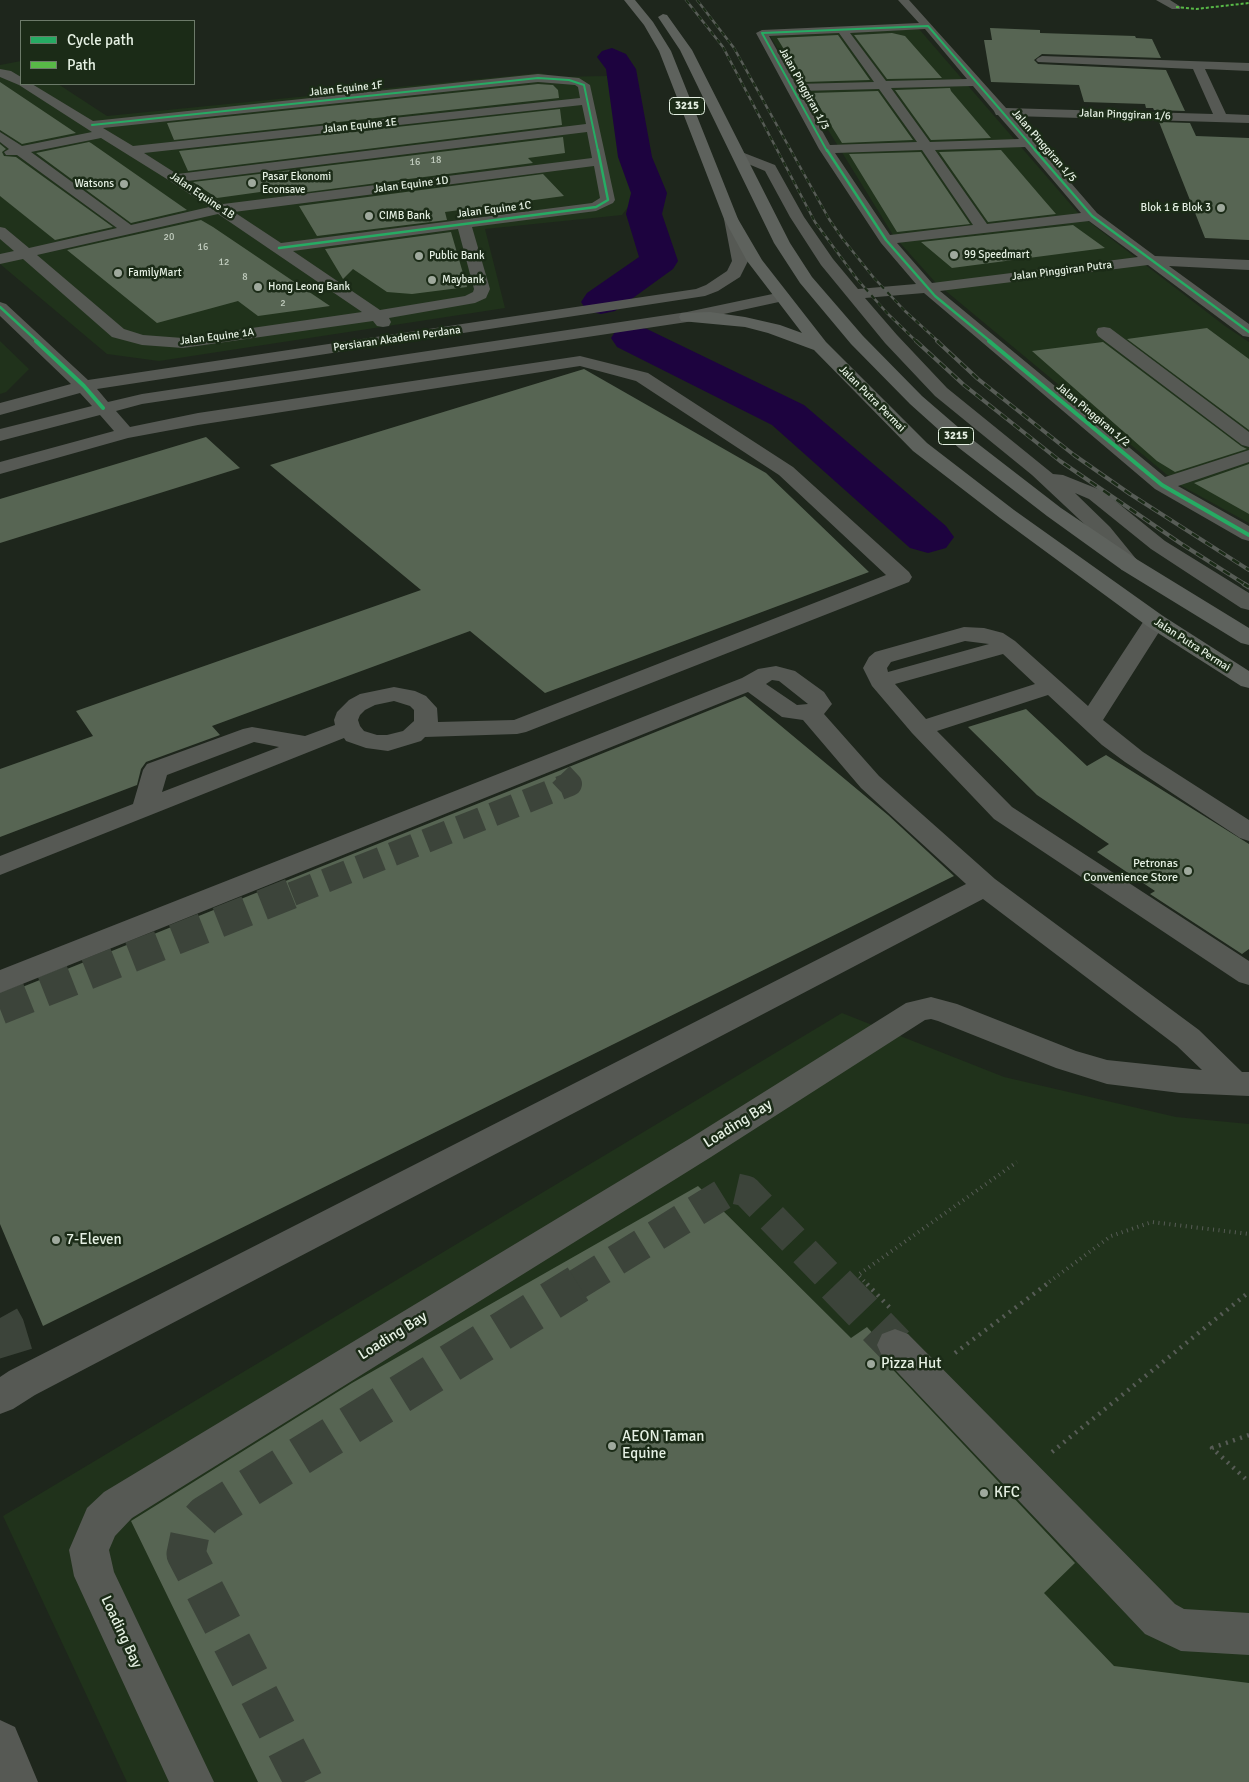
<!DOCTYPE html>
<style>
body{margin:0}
#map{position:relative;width:1249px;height:1782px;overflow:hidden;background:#1e261c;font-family:Signika,sans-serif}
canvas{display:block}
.legend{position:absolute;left:20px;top:20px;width:175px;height:65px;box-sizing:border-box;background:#1b2b17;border:1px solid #6c7a69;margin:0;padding:6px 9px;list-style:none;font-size:15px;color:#e5f0e3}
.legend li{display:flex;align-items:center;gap:10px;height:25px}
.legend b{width:25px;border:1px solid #6c7a69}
</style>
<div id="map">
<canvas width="1249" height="1782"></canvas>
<ul class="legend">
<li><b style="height:6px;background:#26ab63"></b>Cycle path</li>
<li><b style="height:6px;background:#58b947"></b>Path</li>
</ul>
</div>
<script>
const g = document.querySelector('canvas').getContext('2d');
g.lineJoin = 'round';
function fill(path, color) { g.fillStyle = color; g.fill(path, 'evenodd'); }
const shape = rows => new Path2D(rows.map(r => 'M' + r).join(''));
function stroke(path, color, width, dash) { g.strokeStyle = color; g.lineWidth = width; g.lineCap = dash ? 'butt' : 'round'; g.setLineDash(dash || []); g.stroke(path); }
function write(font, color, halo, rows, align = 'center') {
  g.font = font + ' Signika,sans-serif'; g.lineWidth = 5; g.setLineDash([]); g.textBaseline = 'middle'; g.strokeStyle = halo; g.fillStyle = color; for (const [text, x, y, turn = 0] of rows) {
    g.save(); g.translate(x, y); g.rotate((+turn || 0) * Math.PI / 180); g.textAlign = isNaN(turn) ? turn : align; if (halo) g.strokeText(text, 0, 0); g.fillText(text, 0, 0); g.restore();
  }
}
fill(shape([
 [919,29,1079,214,1225,326,1249,342,1249,523,1178,484,935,282,893,235,770,36],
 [21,61,21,84,58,84,107,116,540,73,555,77,607,76,637,195,622,215,485,229,505,308,159,361,107,354,0,264,0,65],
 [0,341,29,369,6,392,0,394],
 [842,1013,1004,1077,1176,1117,1249,1124,1249,1782,127,1782,3,1516]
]), '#20321b');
fill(shape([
 [612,48,626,54,636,69,652,157,667,193,662,214,678,261,673,269,615,311,601,314,587,311,581,302,587,293,639,257,626,214,631,193,618,157,606,69,597,57,602,51,612,48],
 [632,325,647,329,804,405,946,526,954,537,946,548,928,553,910,548,772,425,617,347,611,338,617,329,632,325]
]), '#1d033f');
fill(shape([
 [990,28,1040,30,1040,33,1135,36,1136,38,1152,39,1161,58,1042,54,1034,60,1038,64,1166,70,1185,111,1154,110,1153,108,1146,108,1145,104,1084,102,1079,85,991,82,984,40,992,40],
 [892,33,905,36,942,78,887,79,854,35],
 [838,35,870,80,804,82,777,38],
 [0,82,76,133,22,144,0,130],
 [538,84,553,85,558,90,559,98,174,140,167,123],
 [950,88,951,91,991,138,931,140,895,90],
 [878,91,913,140,842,143,811,93],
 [560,109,562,125,188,171,179,151],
 [1159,122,1190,123,1196,136,1249,138,1249,240,1205,238],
 [563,137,565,153,528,158,533,163,292,194,289,188,217,198,193,182],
 [89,142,91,143,187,210,131,223,36,153],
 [0,144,6,149,2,152,4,156,16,157,113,227,55,240,0,196],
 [1001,150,1043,199,1056,214,988,222,939,152],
 [921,152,970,224,897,232,849,154],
 [543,174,564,196,445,212,447,220,317,236,299,206],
 [201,220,213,227,330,306,258,316,238,301,157,323,67,250],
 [1073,225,1105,248,952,268,921,242],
 [451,232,467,287,412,294,387,292,353,269,343,279,325,249],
 [1207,328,1249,359,1249,430,1127,339],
 [1103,342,1241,446,1247,449,1175,472,1157,461,1032,351],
 [584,369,766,473,869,572,545,693,470,631,212,726,220,735,146,762,141,769,137,785,0,837,0,769,93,736,76,711,421,590,270,465],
 [206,437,240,468,0,543,0,499],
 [1249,464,1249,514,1194,483],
 [745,696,888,815,954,876,43,1326,0,1224,0,996],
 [1026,709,1087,766,1106,755,1249,844,1249,949,1242,954,1150,894,1155,891,1097,852,1109,844,1037,795,968,727],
 [698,1186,851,1338,867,1327,878,1339,875,1346,881,1357,1075,1563,1044,1593,1114,1666,1249,1683,1249,1782,258,1782,131,1521,352,1383]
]), '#576553');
stroke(shape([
 [292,894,570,784,550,763]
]), '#3c443a', 24, [24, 12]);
stroke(shape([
 [0,1009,295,892],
 [576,1285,733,1188,746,1191,837,1285]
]), '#3c443a', 31, [31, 16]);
stroke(shape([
 [836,1284,895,1345],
 [0,1318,5,1327,22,1383],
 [304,1782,186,1554,191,1530,205,1515,578,1284]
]), '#3c443a', 39, [39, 20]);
stroke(shape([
 [868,1285,858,1275,1017,1162],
 [1045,1285,1111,1236,1152,1222,1249,1234]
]), '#575c56', 4, [1, 4.5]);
stroke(shape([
 [867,1284,892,1310],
 [955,1353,1047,1284],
 [1249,1435,1212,1448,1249,1482],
 [1052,1452,1249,1292]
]), '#575c56', 4.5, [2, 5.5]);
fill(shape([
 [898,0,909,0,1006,108,1213,114,1193,69,1038,62,1036,60,1038,58,1042,56,1249,63,1249,71,1205,69,1226,114,1249,115,1249,123,1013,116,1097,213,1155,256,1249,260,1249,270,1169,266,1249,324,1249,337,1243,336,1148,265,940,291,1165,477,1249,450,1249,462,1178,486,1249,526,1249,541,1242,539,1155,489,924,293,865,298,897,335,947,388,1053,474,1063,475,1103,491,1165,541,1249,593,1249,610,1241,608,1151,549,1089,499,1075,493,1110,527,1141,565,1138,570,1130,571,1122,570,1096,535,1032,475,935,396,885,343,821,265,790,217,765,171,734,158,732,155,739,151,775,165,804,217,833,259,858,289,916,284,881,243,819,149,756,33,762,30,919,23,898,0],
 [925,29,967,79,886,81,850,33,925,29],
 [839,33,874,82,796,84,769,36,839,33],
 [973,86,994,111,996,115,998,115,1019,139,930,142,891,88,973,86],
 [879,89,917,142,830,145,800,91,879,89],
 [1025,147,1081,213,987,224,935,150,1025,147],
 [922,150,973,225,890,235,835,153,922,150],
 [1089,221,1138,257,932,283,897,243,1089,221],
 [1156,0,1170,0,1181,7,1180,9,1172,9,1156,0],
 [0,69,11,71,21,77,21,84,32,84,93,121,538,74,579,78,590,85,615,200,613,203,596,211,472,227,490,289,486,298,475,303,389,318,391,322,389,326,383,327,377,326,373,321,183,348,142,345,112,337,23,259,0,264,0,254,14,251,0,239,0,227,5,228,29,248,117,228,17,155,6,155,4,152,9,149,0,142,0,132,22,146,92,132,19,85,0,77,0,69],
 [538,82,575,85,578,87,580,98,133,146,103,128,538,82],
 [582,105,586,124,177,174,144,153,582,105],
 [587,132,592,158,223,204,188,181,587,132],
 [101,138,170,181,209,207,131,225,31,152,101,138],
 [594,166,600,198,592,203,281,243,234,212,594,166],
 [218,214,362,312,183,338,143,335,124,329,37,255,218,214],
 [458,229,474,289,473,292,465,296,380,310,293,251,458,229],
 [731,215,736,216,738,219,748,261,740,277,718,291,705,296,97,389,108,402,142,394,687,312,782,292,788,294,790,297,788,300,687,322,142,404,116,411,130,427,198,413,580,356,648,373,793,467,909,572,912,577,909,582,526,732,517,734,425,737,421,741,388,751,366,748,346,741,344,738,0,875,0,856,133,804,143,770,147,764,243,729,252,727,305,736,335,725,334,720,337,712,349,700,360,694,394,687,415,691,426,696,437,708,438,722,514,720,886,575,779,475,636,381,580,366,198,425,128,438,0,474,0,462,114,431,100,415,0,441,0,429,92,406,80,393,0,415,0,403,71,384,0,316,0,302,6,304,88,380,696,289,706,285,727,271,732,261,724,219,726,216,731,215],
 [394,701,410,706,414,710,414,721,403,731,387,735,377,735,364,731,360,726,358,720,360,715,365,710,375,705,394,701],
 [254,742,279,747,162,792,167,775,254,742],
 [1104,327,1110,328,1249,432,1249,447,1242,445,1098,336,1096,332,1098,328,1104,327],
 [1155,614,1163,616,1166,621,1103,720,1143,752,1249,820,1249,841,1240,838,1125,762,1102,745,1048,695,937,731,1012,807,1249,961,1249,985,1239,982,994,819,912,733,872,686,863,668,869,657,875,652,964,627,984,628,1003,633,1015,641,1088,706,1147,616,1155,614],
 [965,641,989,644,888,672,887,668,891,662,965,641],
 [1003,654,1035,684,926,719,895,684,1003,654],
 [776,666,795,671,824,692,832,704,824,714,879,776,995,879,1199,1030,1242,1072,1249,1072,1249,1096,1180,1093,1107,1084,1056,1068,938,1021,931,1019,925,1020,711,1157,132,1518,115,1536,109,1550,114,1572,214,1782,169,1782,74,1576,69,1550,87,1508,104,1492,689,1139,906,1003,931,997,957,1004,1076,1051,1107,1060,1202,1070,1177,1046,983,899,35,1395,13,1409,0,1414,0,1377,9,1371,966,884,861,788,803,720,782,717,748,692,0,993,0,970,742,678,758,669,776,666],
 [772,680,779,681,808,704,797,705,766,684,772,680],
 [895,1329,908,1334,1175,1604,1184,1609,1249,1613,1249,1655,1181,1651,1145,1634,882,1356,877,1345,882,1334,895,1329],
 [0,1720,15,1727,38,1782,0,1782,0,1720]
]), '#565954');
fill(shape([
 [624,0,635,0,653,22,671,51,738,219,762,260,826,342,927,443,1014,510,1163,616,1249,671,1249,688,1241,686,1147,626,1000,518,913,451,814,350,768,333,745,327,681,321,679,317,681,313,710,312,745,317,780,325,802,333,747,261,724,219,659,51,644,25,624,0],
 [663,14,667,15,692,50,790,243,812,277,863,336,922,396,973,440,1061,508,1138,560,1249,628,1249,645,1241,643,1122,570,1047,516,959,448,910,404,851,344,800,283,774,243,680,50,658,17,663,14]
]), '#5e625d');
const railFar2 = shape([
 [686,0,723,47,815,222,857,279,887,313,917,342],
 [697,0,734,48,829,219,842,238,874,278,905,311,939,342]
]);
const railFar1 = shape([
 [916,341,964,385,1060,461,1180,543,1246,585],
 [937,341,978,379,1074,455,1130,494,1249,570]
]);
const rail = shape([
 [1244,584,1249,587]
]);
stroke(railFar2, '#575c56', 2.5);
stroke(railFar1, '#575c56', 4);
stroke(rail, '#575c56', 5);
stroke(railFar2, '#1b2b17', 2, [5]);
stroke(railFar1, '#1b2b17', 2.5, [8]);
stroke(rail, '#1b2b17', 3, [10]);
stroke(shape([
 [1176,7,1196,9,1249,3]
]), '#58b947', 2, [3, 2]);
stroke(shape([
 [92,125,538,78,569,80,584,85,598,151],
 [827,151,762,33,928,26,1036,151]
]), '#26ab63', 2);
stroke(shape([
 [827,150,886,240,935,296,991,342],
 [1035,150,1092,216,1249,332],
 [279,248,596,207,608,200,598,150],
 [0,307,38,342]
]), '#26ab63', 2.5);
stroke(shape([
 [36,341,84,386,103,408],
 [989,341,1162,485,1249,535]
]), '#26ab63', 4);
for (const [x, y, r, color] of [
 [252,183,5,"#9fa99d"],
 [124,184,5,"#9fa99d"],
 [1221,208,5,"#9fa99d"],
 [369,216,5,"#9fa99d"],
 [954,255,5,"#9fa99d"],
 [419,256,5,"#9fa99d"],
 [118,273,5,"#9fa99d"],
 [432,280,5,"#9fa99d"],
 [258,287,5,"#9fa99d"],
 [1188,871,5,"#9fa99d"],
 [56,1240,5,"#9fa99d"],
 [871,1364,5,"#9fa99d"],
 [612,1446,5,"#9fa99d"],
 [984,1493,5,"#9fa99d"]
]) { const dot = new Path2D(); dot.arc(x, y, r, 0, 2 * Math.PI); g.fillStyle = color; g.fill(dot); stroke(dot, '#1b2b17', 2); }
write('10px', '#c2cdbf', null, [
 ["18",436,160],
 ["16",415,162],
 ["20",169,237],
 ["16",203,247],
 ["12",224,262],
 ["8",245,277],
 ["2",283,303]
]);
write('11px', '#e5f0e3', '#1b2b17', [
 ["Jalan Equine 1F",346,89,-6],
 ["Jalan Pinggiran 1/3",804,89,61],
 ["Jalan Pinggiran 1/6",1125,115,2],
 ["Jalan Equine 1E",360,126,-6],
 ["Jalan Pinggiran 1/5",1044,146,49],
 ["Jalan Equine 1D",411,185,-7],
 ["Jalan Equine 1B",202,196,34],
 ["Jalan Equine 1C",494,210,-7],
 ["Jalan Pinggiran Putra",1062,271,-7],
 ["Jalan Equine 1A",217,337,-7],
 ["Persiaran Akademi Perdana",397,339,-8],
 ["Jalan Putra Permai",872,399,45],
 ["Jalan Pinggiran 1/2",1093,415,40],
 ["Jalan Putra Permai",1192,645,33]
]);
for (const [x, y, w] of [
 [687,106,35],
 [956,436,35]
]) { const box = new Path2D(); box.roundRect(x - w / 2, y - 8.5, w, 17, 4); g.fillStyle = '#1b2b17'; g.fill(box); stroke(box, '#e5f0e3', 1); }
write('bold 11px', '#e5f0e3', null, [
 ["3215",687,106],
 ["3215",956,436]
]);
write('11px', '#e5f0e3', '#1b2b17', [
 ["Pasar Ekonomi",262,177],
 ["Econsave",262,190],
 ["Watsons",114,184,"right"],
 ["Blok 1 & Blok 3",1211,208,"right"],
 ["CIMB Bank",379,216],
 ["99 Speedmart",964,255],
 ["Public Bank",429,256],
 ["FamilyMart",128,273],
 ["Maybank",442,280],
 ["Hong Leong Bank",268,287]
], 'left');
write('12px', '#e5f0e3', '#1b2b17', [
 ["Petronas",1178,864],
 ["Convenience Store",1178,878]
], 'right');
write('15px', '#e5f0e3', '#1b2b17', [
 ["Loading Bay",738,1124,-32],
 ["Loading Bay",393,1336,-32],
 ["Loading Bay",121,1632,65]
]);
write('15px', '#e5f0e3', '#1b2b17', [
 ["7-Eleven",66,1240],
 ["Pizza Hut",881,1364],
 ["AEON Taman",622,1437],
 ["Equine",622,1454],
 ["KFC",994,1493]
], 'left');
</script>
